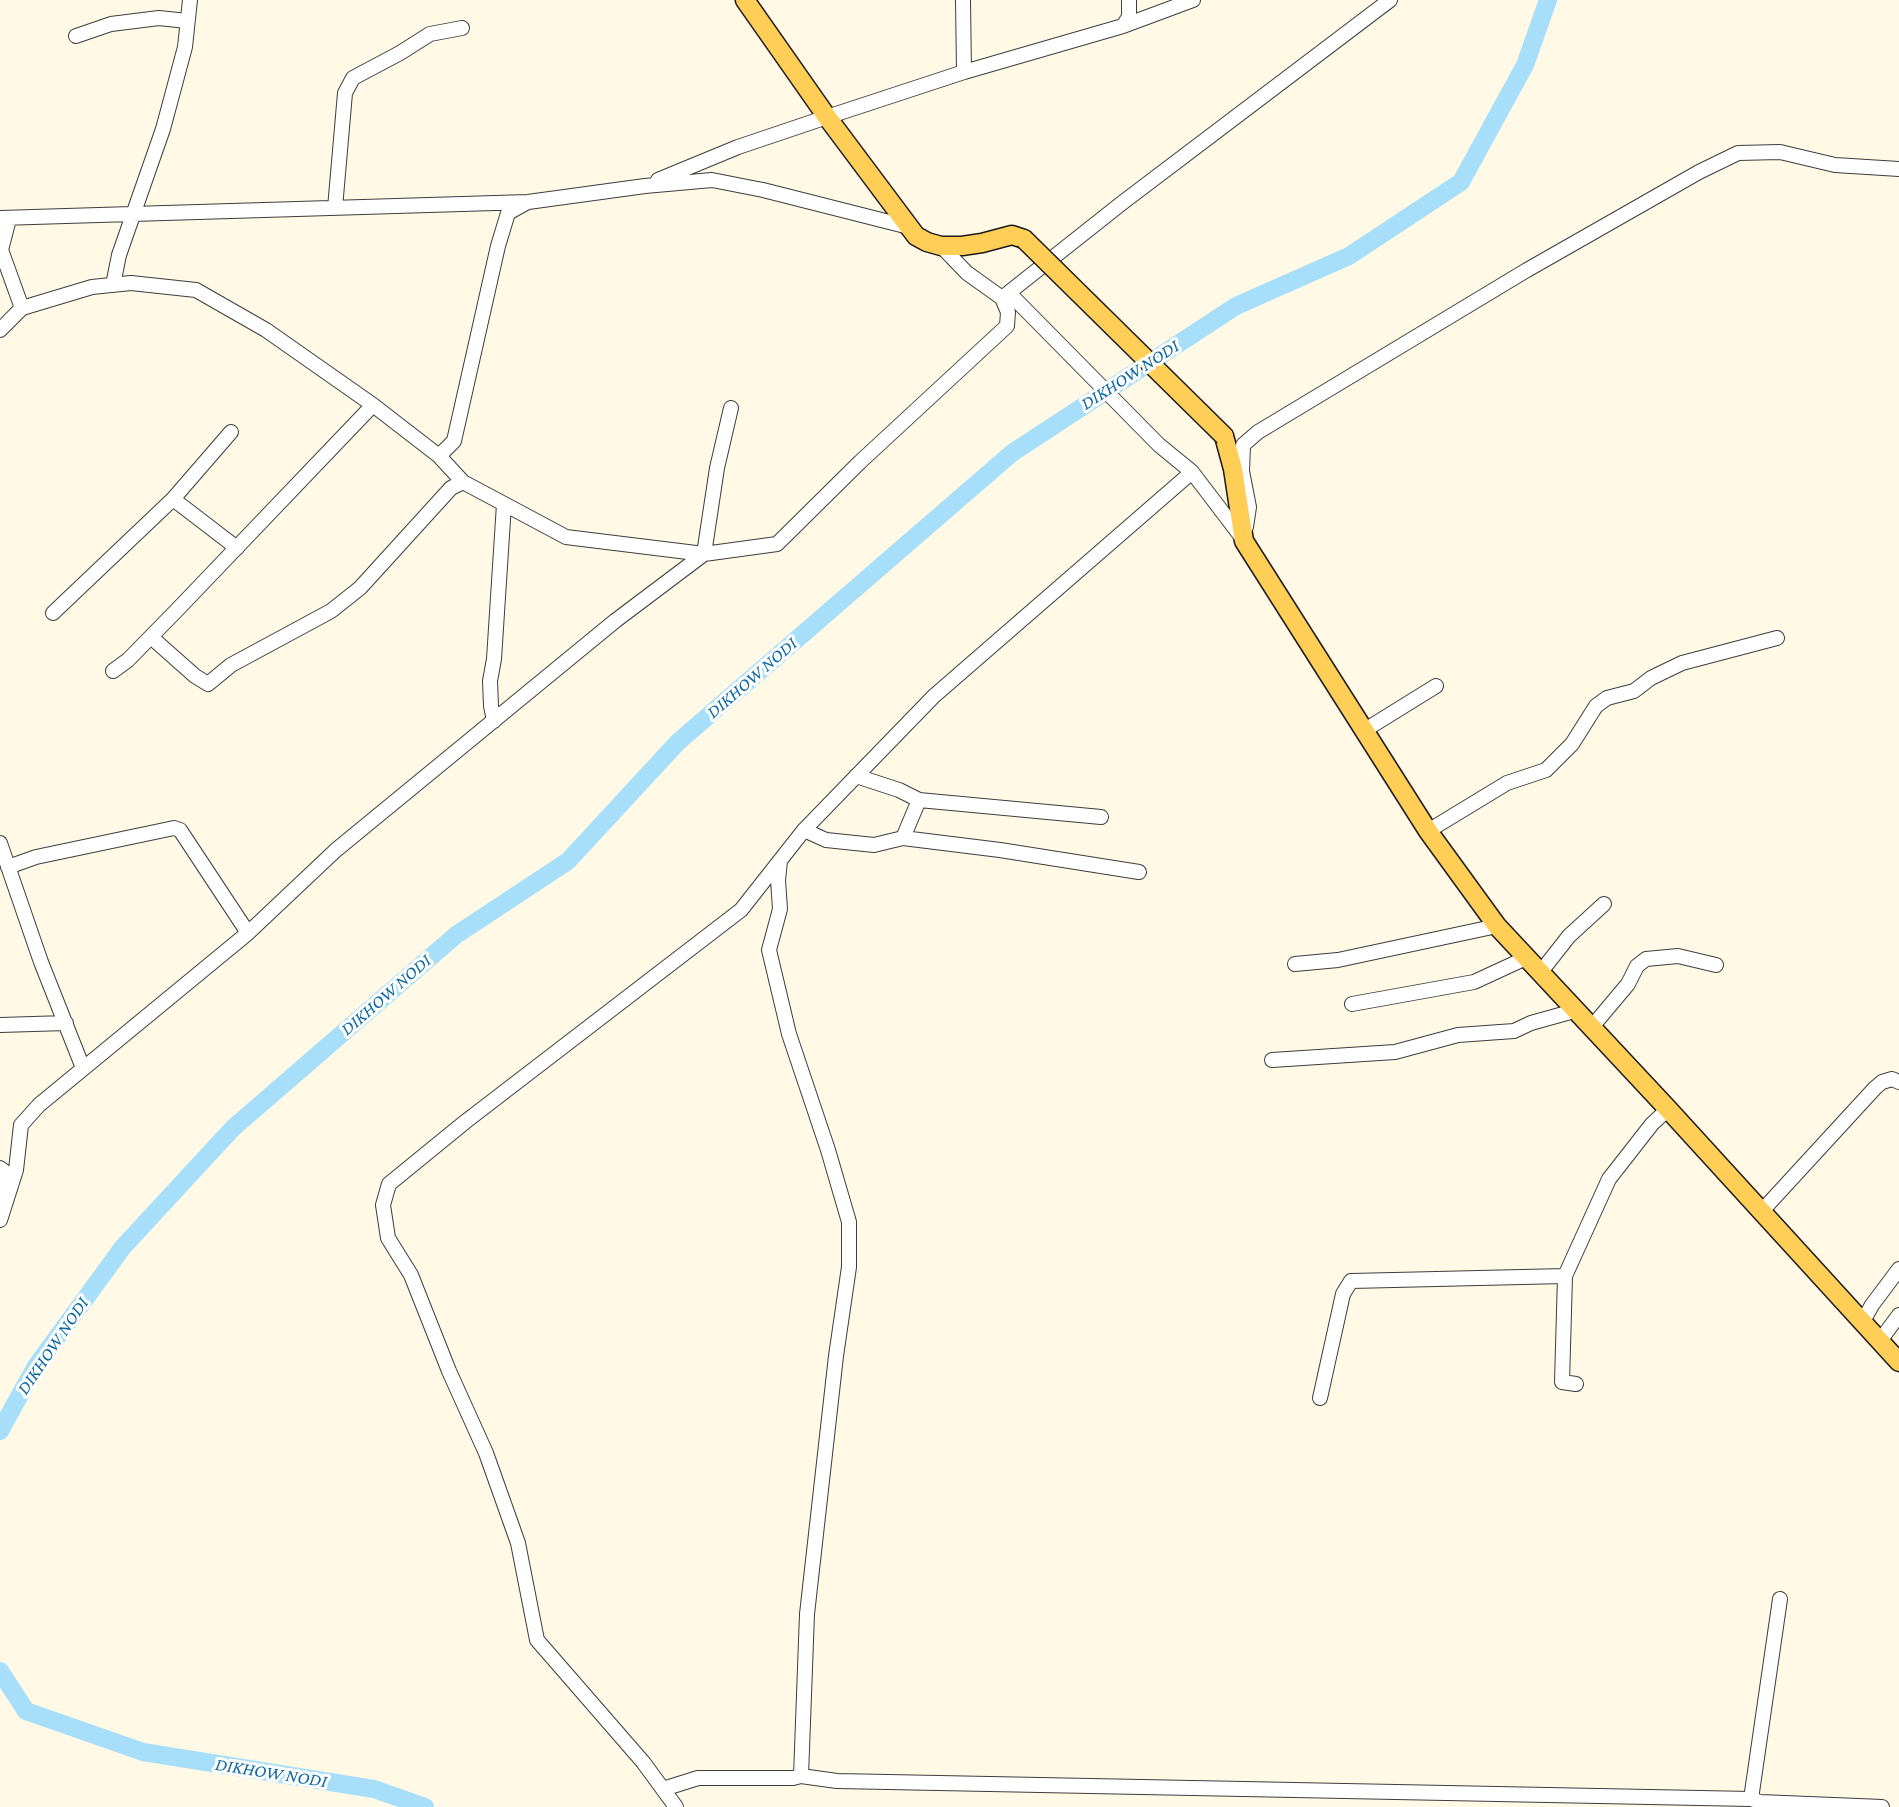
<!DOCTYPE html>
<style>
body{margin:0}
canvas{display:block;background:#fff9e6}
</style>
<canvas width="1899" height="1807"></canvas>
<script>
const g = document.querySelector('canvas').getContext('2d');
g.lineJoin = 'round';
const shape = rows => new Path2D(rows.map(r => 'M' + r).join(''));
function stroke(path, color, width, dash) { g.strokeStyle = color; g.lineWidth = width; g.lineCap = dash ? 'butt' : 'round'; g.setLineDash(dash || []); g.stroke(path); }
function write(font, color, halo, rows, align = 'center') {
  g.font = font + ' "Crimson Pro",serif'; g.lineWidth = 6; g.setLineDash([]); g.textBaseline = 'middle'; g.strokeStyle = halo; g.fillStyle = color; for (const [text, x, y, turn = 0] of rows) {
    g.save(); g.translate(x, y); g.rotate((+turn || 0) * Math.PI / 180); g.textAlign = isNaN(turn) ? turn : align; if (halo) g.strokeText(text, 0, 0); g.fillText(text, 0, 0); g.restore();
  }
}
stroke(shape([
 [0,1431,36,1366,123,1247,233,1128,456,935,568,861,678,742,1012,453,1236,306,1349,256,1461,182,1525,65,1548,0],
 [0,1671,26,1711,143,1752,374,1789,425,1807]
]), '#a7dffa', 18);
const minor = shape([
 [963,0,964,72],
 [1123,26,1129,17,1129,0],
 [76,36,111,24,159,18,187,21],
 [658,180,738,147,827,117,964,72,1123,26,1193,0],
 [335,208,345,93,353,78,400,53,430,34,462,28],
 [0,218,528,202,645,186,712,180,763,190,909,227],
 [9,219,1,250,22,308],
 [113,285,119,255,163,129,185,47,190,0],
 [1009,293,1159,445,1192,472],
 [1002,298,1122,203,1390,0],
 [0,330,22,308,92,287,131,283,196,290,266,330,373,405,439,456,463,482,566,537,704,554,717,468,731,408],
 [439,456,454,441,498,246,508,213,526,203],
 [173,499,231,432],
 [1246,527,1249,507,1242,471,1243,445,1258,432,1527,270,1699,172,1738,153,1780,152,1835,165,1899,169],
 [53,613,173,499,237,548],
 [151,637,195,676,208,684,231,665,331,611,360,588,451,488,463,482],
 [113,671,128,660,177,610,373,405],
 [494,721,491,706,490,681,494,659,504,504],
 [1365,730,1436,686],
 [856,776,899,790,919,800],
 [804,830,826,840,874,845,903,838,919,800,1101,817],
 [1428,831,1507,783,1546,770,1572,744,1596,706,1607,698,1634,691,1651,678,1682,663,1777,638],
 [903,838,1000,850,1139,872],
 [0,843,41,962,83,1068],
 [780,861,778,880,780,909,769,950,789,1034,828,1150,849,1222,849,1267,836,1356,807,1614,801,1776],
 [8,867,36,857,174,828,180,830,248,933],
 [1295,964,1338,960,1497,926],
 [1540,973,1569,936,1604,904],
 [1352,1004,1474,982,1526,958],
 [0,1025,66,1023],
 [1591,1028,1628,984,1637,966,1646,959,1678,956,1716,965],
 [1272,1060,1395,1052,1458,1035,1514,1031,1531,1023,1574,1011],
 [0,1168,5,1172,0,1193],
 [1761,1212,1875,1088,1882,1082,1892,1079,1899,1082],
 [0,1220,16,1170,21,1125,39,1105,248,933,336,850,615,621,704,554,777,544,860,462,1007,326,1008,312,1002,298,967,273,941,246],
 [1565,1276,1562,1382,1576,1384],
 [1862,1323,1872,1305,1899,1269],
 [1879,1342,1899,1315],
 [1320,1398,1343,1294,1351,1281,1565,1276,1609,1179,1652,1124,1668,1109],
 [663,1789,698,1778,793,1778,801,1776,837,1781,1751,1799,1760,1802,1882,1807],
 [1751,1799,1780,1599],
 [676,1807,643,1762,537,1640,518,1543,486,1453,449,1371,411,1275,388,1238,383,1205,389,1184,465,1122,741,910,804,830,934,696,1192,472,1243,539]
]);
const major = shape([
 [745,0,827,117,916,236,927,242,941,246,962,246,982,243,1012,235,1024,239],
 [1224,436,1233,469,1244,541,1428,831,1497,926,1668,1109,1899,1362]
]);
stroke(minor, '#3d3d3d', 16);
stroke(major, '#1b1b1b', 21);
stroke(minor, '#fff', 14);
stroke(major, '#ffce56', 18);
const majorBridge = shape([
 [1024,239,1224,436]
]);
stroke(majorBridge, '#1b1b1b', 21, []);
stroke(majorBridge, '#ffce56', 18);
write('italic 18px', '#0d68a2', '#fff', [
 ["DIKHOW NODI",1130,375,-33],
 ["DIKHOW NODI",752,678,-41],
 ["DIKHOW NODI",386,995,-41],
 ["DIKHOW NODI",53,1346,-56],
 ["DIKHOW NODI",271,1773,9]
]);
</script>
